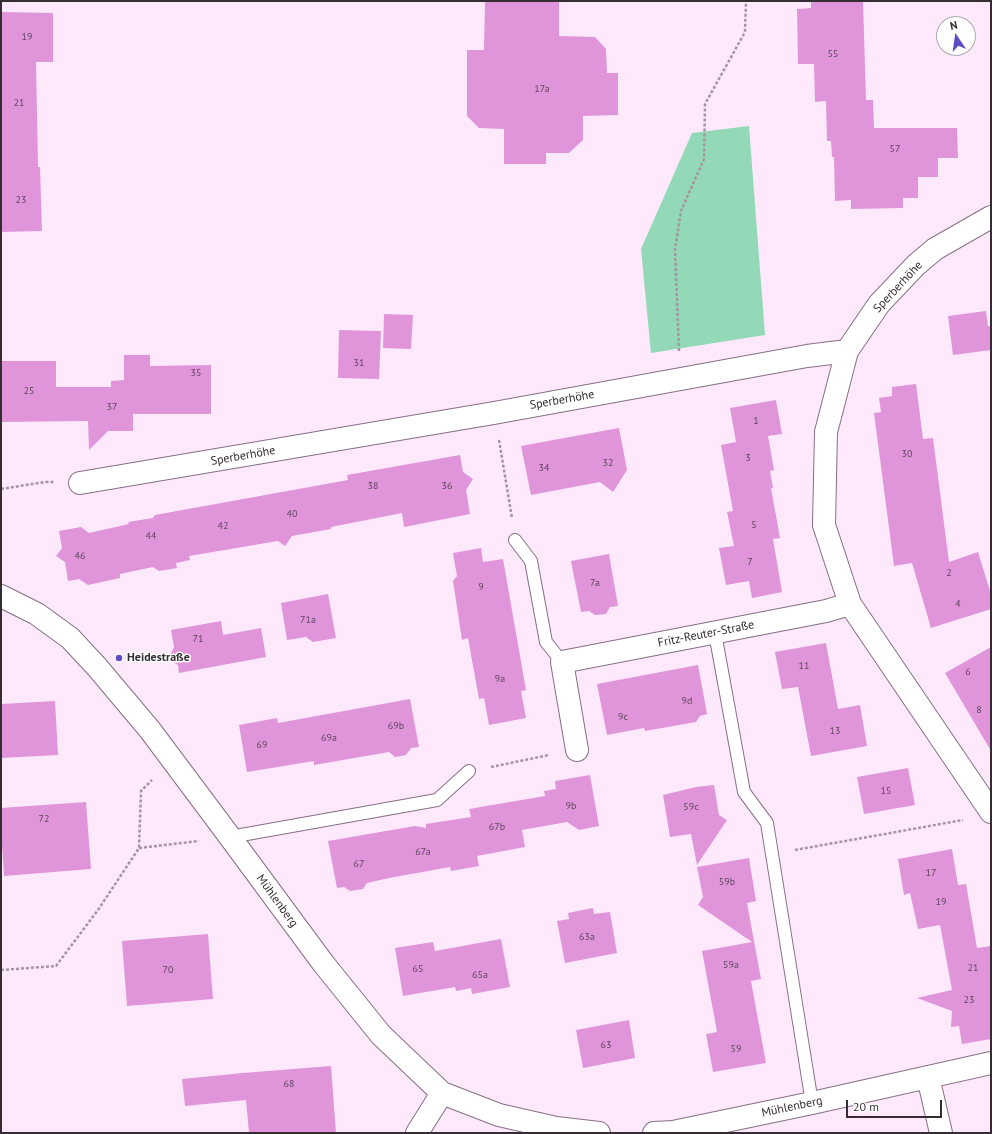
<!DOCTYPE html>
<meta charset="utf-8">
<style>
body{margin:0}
#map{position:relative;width:992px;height:1134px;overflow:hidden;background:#fde9fb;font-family:"PT Sans",sans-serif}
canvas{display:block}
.frame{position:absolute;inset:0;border:2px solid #352c34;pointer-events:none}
.north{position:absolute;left:936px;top:16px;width:40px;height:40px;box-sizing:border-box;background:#fefefe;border:1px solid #aeaaad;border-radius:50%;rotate:347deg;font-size:11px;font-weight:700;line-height:16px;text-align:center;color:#352c34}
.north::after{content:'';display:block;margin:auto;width:14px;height:18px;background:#5c4dc5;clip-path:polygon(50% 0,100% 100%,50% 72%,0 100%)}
.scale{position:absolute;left:846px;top:1100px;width:96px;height:18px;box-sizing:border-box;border:2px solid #352c34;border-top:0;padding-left:5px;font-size:12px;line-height:14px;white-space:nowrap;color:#352c34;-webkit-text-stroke:3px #fefefe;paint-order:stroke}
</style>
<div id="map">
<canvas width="992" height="1134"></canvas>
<div class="frame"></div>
<div class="north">N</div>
<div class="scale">20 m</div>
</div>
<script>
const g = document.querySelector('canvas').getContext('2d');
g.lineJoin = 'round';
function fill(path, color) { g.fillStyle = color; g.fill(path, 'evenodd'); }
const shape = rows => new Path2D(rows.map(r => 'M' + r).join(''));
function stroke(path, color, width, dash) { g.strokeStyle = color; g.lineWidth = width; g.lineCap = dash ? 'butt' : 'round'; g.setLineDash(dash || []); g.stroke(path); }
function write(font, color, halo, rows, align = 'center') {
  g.font = font + ' "PT Sans",sans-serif'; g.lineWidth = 3; g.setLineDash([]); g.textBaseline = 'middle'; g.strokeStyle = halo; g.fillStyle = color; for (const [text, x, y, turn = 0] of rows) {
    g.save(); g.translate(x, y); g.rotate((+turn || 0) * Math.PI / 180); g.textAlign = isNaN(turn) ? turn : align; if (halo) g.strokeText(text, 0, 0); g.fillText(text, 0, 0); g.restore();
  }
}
fill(shape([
 [749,126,765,335,651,353,641,249,692,133]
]), '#93d8b7');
fill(shape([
 [485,1,559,1,559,36,595,37,606,49,607,73,618,73,618,115,583,116,583,140,569,153,546,153,546,164,504,164,504,129,479,128,467,116,467,50,484,50],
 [811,1,863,1,866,100,873,100,874,128,957,128,958,158,938,158,938,177,918,177,918,198,903,198,903,208,851,209,851,200,835,201,834,157,832,157,831,141,827,141,826,101,815,102,814,64,798,64,797,9,811,8],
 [1,12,53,13,53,62,36,62,38,167,40,167,42,231,1,232],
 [986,311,988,326,991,326,991,350,953,355,948,316],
 [384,314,413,315,411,349,383,348],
 [339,330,381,331,379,379,338,378],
 [124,355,150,355,150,366,211,365,211,414,133,414,133,431,108,431,89,450,88,421,1,422,1,361,56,361,56,387,111,387,111,381,124,380],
 [916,384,923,439,933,438,949,562,978,552,991,594,991,609,931,628,912,563,894,566,874,413,881,412,879,398,892,396,892,387],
 [776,400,782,434,768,436,774,470,770,471,773,488,771,488,780,538,773,539,782,592,752,598,749,581,726,585,719,548,734,546,727,512,733,511,721,445,736,442,730,408],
 [619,428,627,470,613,492,600,482,531,495,521,446],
 [460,455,463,472,473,479,466,490,470,514,404,527,402,513,331,527,331,529,292,536,285,546,278,541,189,556,190,560,176,563,177,568,159,571,153,567,120,574,120,578,88,585,79,579,68,581,65,562,56,556,62,548,59,531,81,527,89,533,129,524,128,522,153,518,155,515,348,480,347,475],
 [481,548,483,562,503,559,526,690,521,691,526,718,489,725,484,698,479,699,468,638,462,640,453,581,457,576,453,553],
 [609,554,618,606,610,607,606,614,595,615,589,611,581,612,571,561],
 [328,594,336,638,313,642,306,637,287,640,281,603],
 [221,621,223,635,261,628,266,657,179,673,178,665,168,659,174,647,171,630],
 [826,643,838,709,860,705,867,746,811,756,798,687,782,689,775,652],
 [991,647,991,751,945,673],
 [698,665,707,714,700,716,696,722,645,731,644,728,607,735,597,684],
 [410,699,419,747,411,748,406,755,395,757,389,752,314,765,314,761,247,772,239,725,277,718,278,723],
 [55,701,58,755,1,758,1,704],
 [908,768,915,805,864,814,857,777],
 [590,775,599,826,579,830,567,822,522,830,525,847,477,856,479,866,451,871,450,867,389,878,367,883,363,889,350,891,344,887,337,888,328,841,415,826,426,828,426,824,471,817,469,809,545,796,544,791,556,789,555,781],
 [714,785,719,815,727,820,697,865,691,834,670,837,663,795,696,787],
 [86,802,91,869,4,876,1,830,1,808],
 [952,849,958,885,966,884,977,948,991,946,991,1039,962,1044,959,1026,951,1027,952,1011,917,998,952,990,940,925,918,929,910,893,904,895,898,859],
 [749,858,756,901,747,903,761,979,751,981,766,1063,713,1072,706,1034,717,1032,702,951,752,942,698,905,703,897,697,867],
 [593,908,594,914,610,912,617,953,565,963,557,921,569,919,568,913],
 [208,934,213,999,127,1006,122,941],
 [501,939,510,987,472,994,471,988,456,991,455,987,403,996,395,948,433,942,435,951],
 [629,1020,635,1058,583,1068,576,1030],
 [331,1066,336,1133,249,1133,246,1100,185,1106,182,1079,243,1073]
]), '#e095db');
const lane = shape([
 [515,540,531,561,546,642,562,662],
 [715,633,744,792,767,823,812,1103],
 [230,837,437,800,469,771]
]);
const street = shape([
 [991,217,935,249,916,265,879,304,847,351,826,432,824,525,850,604,991,812],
 [80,483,494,413,807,356,847,351],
 [1,596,37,614,70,638,97,667,150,730,230,837,323,963,381,1035,442,1093,499,1115,556,1128,599,1133],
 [577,750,562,662,826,611,850,604],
 [928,1077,941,1133],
 [417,1133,442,1093],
 [654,1133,673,1132,812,1103,991,1063]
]);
stroke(lane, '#867084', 14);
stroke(street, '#867084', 24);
stroke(shape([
 [679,351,675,249,681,211,704,159,705,104,745,32,746,1],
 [499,440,512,518],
 [1,489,45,482,54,482],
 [491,767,549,755],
 [139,848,199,841],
 [795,850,963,820],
 [1,970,56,966,98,910,139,848,141,791,152,780]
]), '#a595a3', 2.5, [3, 2]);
stroke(lane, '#fff', 12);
stroke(street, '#fff', 22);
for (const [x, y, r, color] of [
 [119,658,4,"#5c4dc5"]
]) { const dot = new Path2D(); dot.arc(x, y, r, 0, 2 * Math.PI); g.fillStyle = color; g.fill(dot); stroke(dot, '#fefefe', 1.5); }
write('10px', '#60465e', null, [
 ["19",27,37],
 ["55",833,54],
 ["17a",542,89],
 ["21",19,103],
 ["57",895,149],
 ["23",21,200],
 ["31",359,363],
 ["35",196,373],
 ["25",29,391],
 ["37",112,407],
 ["1",756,421],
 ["30",907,454],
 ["3",748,458],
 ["32",608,463],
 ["34",544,468],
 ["38",373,486],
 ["36",447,486],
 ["40",292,514],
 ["5",754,525],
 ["42",223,526],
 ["44",151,536],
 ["46",80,556],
 ["7",750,562],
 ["2",949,573],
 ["7a",595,583],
 ["9",481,587],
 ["4",958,604],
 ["71a",308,620],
 ["71",198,639],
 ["11",804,666],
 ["6",968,672],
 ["9a",500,679],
 ["9d",687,701],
 ["8",979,710],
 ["9c",623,717],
 ["69b",396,726],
 ["13",835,731],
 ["69a",329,738],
 ["69",262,745],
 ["15",886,791],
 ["9b",571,806],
 ["59c",691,807],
 ["72",44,819],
 ["67b",497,827],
 ["67a",423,852],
 ["67",359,864],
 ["17",931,873],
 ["59b",727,882],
 ["19",941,902],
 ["63a",587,937],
 ["59a",731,965],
 ["21",973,968],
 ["65",418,969],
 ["70",168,970],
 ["65a",480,975],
 ["23",969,1000],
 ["63",606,1045],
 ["59",736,1049],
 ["68",289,1084]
]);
write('12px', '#352c34', '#fefefe', [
 ["Sperberhöhe",898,287,-47],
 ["Sperberhöhe",562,400,-10],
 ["Sperberhöhe",243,456,-10],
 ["Fritz-Reuter-Straße",706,634,-11],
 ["Mühlenberg",277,901,54],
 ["Mühlenberg",792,1107,-12]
]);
write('bold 12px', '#352c34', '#fefefe', [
 ["Heidestraße",127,658]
], 'left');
</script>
